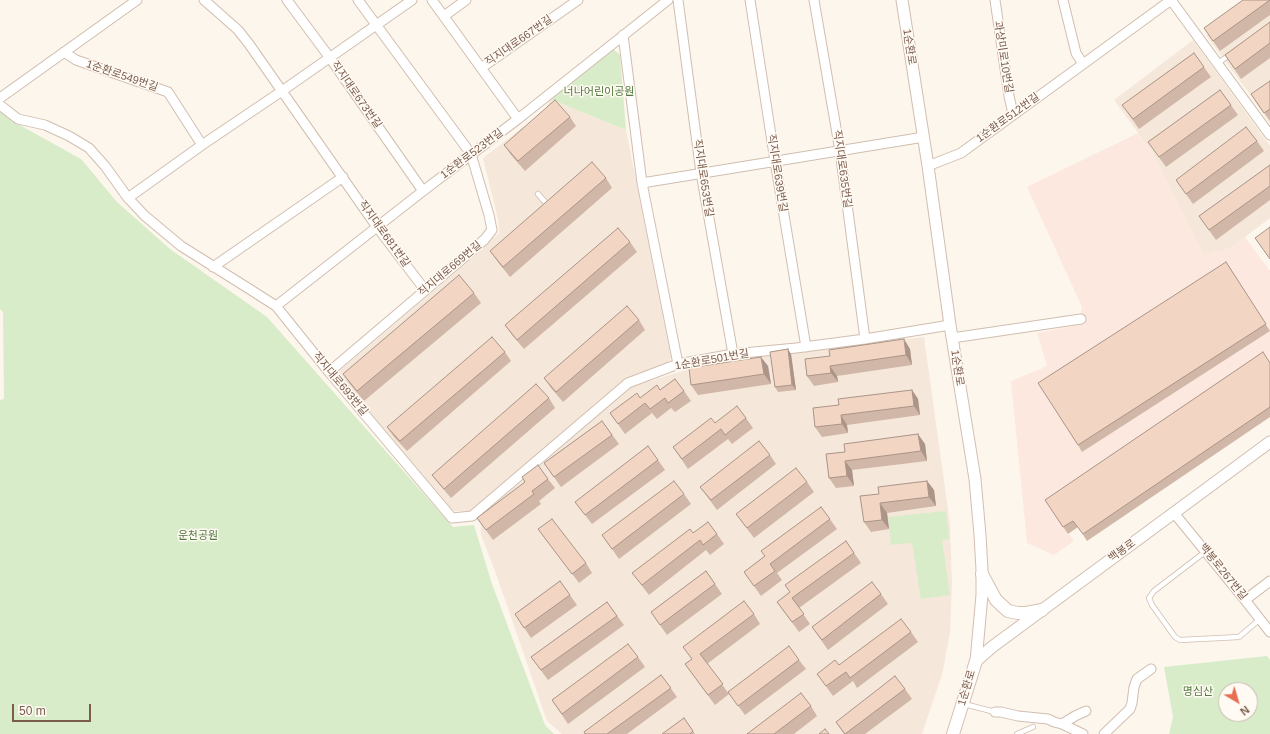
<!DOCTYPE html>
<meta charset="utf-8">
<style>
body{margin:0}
#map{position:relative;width:1270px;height:734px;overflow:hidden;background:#fdf6ec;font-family:Helvetica,sans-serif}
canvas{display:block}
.north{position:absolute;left:1218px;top:682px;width:40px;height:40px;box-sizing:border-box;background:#fffaf3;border:1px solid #cabbb1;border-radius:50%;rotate:142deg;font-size:11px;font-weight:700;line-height:16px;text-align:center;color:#7a5c4d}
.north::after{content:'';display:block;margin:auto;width:14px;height:18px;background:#e76f51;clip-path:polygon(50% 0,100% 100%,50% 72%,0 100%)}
.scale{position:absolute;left:12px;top:704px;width:79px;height:18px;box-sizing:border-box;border:2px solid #7a5c4d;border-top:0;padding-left:5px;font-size:12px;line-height:14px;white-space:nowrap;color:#7a5c4d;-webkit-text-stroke:3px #fffaf3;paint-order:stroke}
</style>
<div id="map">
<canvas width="1270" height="734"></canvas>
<div class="north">N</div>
<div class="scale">50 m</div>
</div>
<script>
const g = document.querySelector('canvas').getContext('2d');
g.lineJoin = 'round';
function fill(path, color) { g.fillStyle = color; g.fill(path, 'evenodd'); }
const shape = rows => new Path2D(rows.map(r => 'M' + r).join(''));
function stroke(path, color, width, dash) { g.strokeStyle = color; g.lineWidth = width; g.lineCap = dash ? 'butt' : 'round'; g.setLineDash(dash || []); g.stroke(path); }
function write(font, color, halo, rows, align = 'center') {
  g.font = font + ' Helvetica,"Noto Sans KR",sans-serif'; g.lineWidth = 3; g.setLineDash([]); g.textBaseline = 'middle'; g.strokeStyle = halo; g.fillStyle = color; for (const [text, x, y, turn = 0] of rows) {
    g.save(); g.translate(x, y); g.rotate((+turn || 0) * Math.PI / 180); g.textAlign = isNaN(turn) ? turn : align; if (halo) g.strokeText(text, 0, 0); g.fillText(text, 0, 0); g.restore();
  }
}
fill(shape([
 [1255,0,1270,0,1270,124,1251,96,1206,35],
 [1193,40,1270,146,1270,218,1229,249,1204,256,1152,152,1114,100],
 [550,99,626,130,671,357,668,363,626,378,471,511,451,511,336,374,463,266,499,233,498,219,483,158,547,109],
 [924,337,950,524,952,585,950,633,942,675,922,734,562,734,547,721,495,571,481,535,480,514,525,479,630,387,696,367,760,356]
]), '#f5e8da');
fill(shape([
 [1138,133,1152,152,1204,256,1213,252,1229,249,1245,237,1270,271,1270,362,1267,359,1050,507,1074,541,1054,555,1027,543,1011,381,1041,369,1047,365,1037,333,1078,325,1082,307,1027,187]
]), '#fde8e0');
fill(shape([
 [613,49,620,55,626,130,550,99],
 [0,111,18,124,81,159,117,202,170,249,267,317,453,527,474,525,492,584,545,725,554,734,0,734,0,400,4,399,3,312,0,309],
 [946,511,949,539,942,540,950,595,921,599,912,543,891,545,888,517],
 [1267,656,1270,660,1270,734,1169,734,1173,717,1164,667],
 [1226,690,1250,690,1250,714,1226,714]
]), '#d8ecc9');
const service = shape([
 [1218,63,1231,54],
 [538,194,545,202],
 [1205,552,1154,591,1149,598,1152,605,1175,637,1180,640,1239,637,1260,619],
 [964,704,995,712],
 [1017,734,1033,727]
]);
const minor = shape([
 [204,0,238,30,249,44,377,227,425,290],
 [287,0,330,58,423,191],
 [432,0,518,119],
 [678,0,701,173,733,354],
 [750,0,775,161,806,347],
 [814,0,840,151,865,339],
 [995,0,1009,96,1013,114],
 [1063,0,1076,53,1083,64],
 [1171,0,1270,135],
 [444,16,466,0],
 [623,35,642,183,678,364],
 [64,52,76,60,168,92,202,145],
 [481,68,578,0],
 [0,98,137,0],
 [0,105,18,119,45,125,69,136,89,148,105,166,128,198,145,216,181,246,251,290,276,306,329,372,452,518,472,516,628,383,678,364,733,354,796,348,865,339,950,325],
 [928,166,961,153,1171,0],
 [642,183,924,137],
 [128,198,202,145,282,91,412,0],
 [213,267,343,177],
 [276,306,423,191,518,119,668,0],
 [952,338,1081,319],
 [329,372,461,260,485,239,492,230,489,215,471,154,358,0],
 [1174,513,1245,600,1270,632],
 [1245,600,1270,581],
 [995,712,1001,712,1018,716,1048,719,1054,722,1062,724,1075,716,1086,711],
 [1062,724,1083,734],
 [1104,734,1130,709,1132,703,1134,687,1137,679,1151,669]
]);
const tertiary = shape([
 [902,0,928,166,950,325,975,479,980,535,982,570,982,595,976,661],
 [976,661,992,647,1270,442]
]);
const secondary = shape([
 [982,574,996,600,1008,611,1018,613,1026,613,1042,610],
 [953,734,976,661]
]);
stroke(service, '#d1beb0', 6);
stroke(minor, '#d1beb0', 11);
stroke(tertiary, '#d1beb0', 13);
stroke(secondary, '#d6c0b0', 14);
stroke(service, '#fff', 4.5);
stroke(minor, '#fff', 9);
stroke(tertiary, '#fff', 11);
stroke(secondary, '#fff', 12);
fill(shape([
 [1270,0,1270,15,1220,51,1204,28],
 [1270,22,1270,58,1241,79,1225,55],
 [1194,53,1211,77,1139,129,1122,105],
 [1270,81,1270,121,1258,104],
 [1220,90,1238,115,1166,167,1148,142],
 [570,117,576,126,525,171,511,155,504,145],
 [1257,141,1264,151,1193,204,1176,180],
 [1270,165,1270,200,1216,240,1199,216],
 [606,178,612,188,510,277,497,261,490,251],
 [630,242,637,252,524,349,512,335,505,325],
 [1226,262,1270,331,1082,452,1078,445],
 [474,293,481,303,364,401,349,383,343,374],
 [639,320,645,330,563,402,551,388,544,378],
 [910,349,912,365,837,376,838,382,814,386,807,376,805,359],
 [505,352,511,361,407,451,394,437,387,427],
 [791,354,796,390,778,392,775,387],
 [1270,362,1270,417,1087,541,1078,527,1068,534,1045,500],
 [768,366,771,384,698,395,691,385],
 [660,390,684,391,691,401,675,412,671,408,657,419,652,413,625,434,610,413,640,398],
 [912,390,918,399,920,415,847,425,848,433,822,437,815,427,839,405],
 [549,398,555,408,451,498,439,484,432,475],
 [746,418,753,428,732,444,728,439,688,469,673,447,715,423],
 [602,421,619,444,561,487,544,463],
 [925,444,927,461,852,470,854,486,836,488,829,478,826,454],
 [770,455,776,464,717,510,700,487],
 [658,460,665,470,592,524,575,502],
 [548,479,555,488,539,501,541,504,493,540,477,518],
 [927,481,934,490,936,506,887,513,889,529,871,532,864,522,879,494],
 [807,482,814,492,754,538,736,514],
 [684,494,691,504,619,559,602,535],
 [821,507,837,529,777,573,782,580,761,596,744,572,765,556],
 [538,529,586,563,592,573,579,583],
 [693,533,717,534,724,544,710,555,706,550,649,595,632,573],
 [846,541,861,563,799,608,810,624,799,632,777,602,790,592],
 [706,571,722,594,667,635,651,612],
 [560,581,577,605,531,638,515,614],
 [881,594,888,604,828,650,812,627],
 [607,602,624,625,548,680,531,657],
 [754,614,760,624,707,664,729,694,715,705,685,664],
 [911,632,918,642,857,688,853,681,833,696,817,674,839,665],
 [638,657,645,667,568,724,552,700],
 [799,660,806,669,745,715,728,692],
 [661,675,677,697,627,734,585,734],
 [905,689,912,699,865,734,844,734,836,722],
 [811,706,817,716,794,734,747,734],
 [684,718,695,734,662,734]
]), '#d1b7a8');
fill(shape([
 [904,339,910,349,912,365,906,355],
 [788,349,791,354,796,390,792,385],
 [761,357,768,366,771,384,764,374],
 [830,366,837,376,838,382,831,373],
 [912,390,918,399,920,415,914,406],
 [841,415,847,425,848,433,842,424],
 [918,434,925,444,927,461,921,451],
 [845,461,852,470,854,486,847,476],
 [927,481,934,490,936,506,929,497],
 [880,503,887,513,889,529,882,520]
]), '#aa9588');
const building = shape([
 [1243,0,1270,0,1213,41,1204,28,1243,0],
 [1270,22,1270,43,1235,69,1225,55,1270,22],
 [1194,53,1204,67,1133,119,1122,105,1194,53],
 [1270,81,1270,109,1264,113,1251,94,1270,81],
 [1220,90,1231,105,1159,157,1148,142,1220,90],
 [555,100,570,117,518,161,504,145,555,100],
 [1246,127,1257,141,1186,194,1176,180,1246,127],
 [592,162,606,178,503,267,490,251,592,162],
 [1270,165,1270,186,1209,230,1199,216,1270,165],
 [1270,227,1270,259,1255,238,1270,227],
 [618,228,630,242,517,340,505,325,618,228],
 [1226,262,1266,324,1078,445,1038,383,1226,262],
 [459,275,474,293,357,391,343,374,459,275],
 [627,306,639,320,556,392,544,378,627,306],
 [492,337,505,352,400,441,387,427,492,337],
 [904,339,906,355,830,366,831,373,807,376,805,359,830,356,829,350,904,339],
 [788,349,792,385,775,387,770,352,788,349],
 [1263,352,1270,363,1270,407,1083,534,1073,521,1063,527,1045,500,1263,352],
 [761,357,764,374,691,385,689,368,761,357],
 [675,379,684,391,668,403,665,398,650,409,645,403,618,424,610,413,637,393,640,398,657,385,660,390,675,379],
 [536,384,549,398,444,489,432,475,536,384],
 [912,390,914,406,841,415,842,424,815,427,813,408,839,405,838,399,912,390],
 [737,406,746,418,725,435,721,429,682,459,673,447,711,418,715,423,737,406],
 [602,421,612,435,554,477,544,463,602,421],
 [918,434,921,451,845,461,847,476,829,478,826,454,845,452,844,444,918,434],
 [759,441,770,455,711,500,700,487,759,441],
 [648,446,658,460,585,515,575,502,648,446],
 [538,465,548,479,532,491,534,494,486,530,477,518,525,482,522,477,538,465],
 [796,468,807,482,747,528,736,514,796,468],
 [674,481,684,494,612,549,602,535,674,481],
 [927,481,929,497,880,503,882,520,864,522,860,496,879,494,878,487,927,481],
 [821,507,830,519,770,564,775,571,754,586,744,572,765,556,761,551,821,507],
 [552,519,586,563,572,574,538,529,552,519],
 [708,522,717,534,703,545,700,540,642,585,632,573,690,529,693,533,708,522],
 [846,541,854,553,792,598,804,614,792,622,777,602,790,592,785,585,846,541],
 [706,571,715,584,660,625,651,612,706,571],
 [560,581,570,595,524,628,515,614,560,581],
 [872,582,881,594,822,640,812,627,872,582],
 [744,601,754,614,700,654,723,684,708,695,685,664,692,659,683,647,744,601],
 [607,602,617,616,541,670,531,657,607,602],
 [901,619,911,632,850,678,846,672,826,686,817,674,835,660,839,665,901,619],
 [628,644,638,657,562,714,552,700,628,644],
 [789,646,799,660,738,706,728,692,789,646],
 [661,675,671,688,607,734,585,734,584,732,661,675],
 [895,676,905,689,845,734,836,722,895,676],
 [801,693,811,706,774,734,747,734,801,693],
 [684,718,693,731,690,734,662,734,684,718],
 [825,729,829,734,819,734,825,729]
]);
fill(building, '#f3d5c3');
stroke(building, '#aa9588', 1);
write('11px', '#7a5c4d', '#fffaf3', [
 ["직지대로667번길",519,41,-35],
 ["1순환로",909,47,81],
 ["과상미로10번길",1003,57,81],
 ["1순환로549번길",122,76,19],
 ["직지대로673번길",356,95,55],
 ["1순환로512번길",1008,118,-36],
 ["1순환로523번길",472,154,-37],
 ["직지대로635번길",842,169,82],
 ["직지대로639번길",777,173,81],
 ["직지대로653번길",703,178,81],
 ["직지대로681번길",384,234,54],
 ["직지대로669번길",450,269,-40],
 ["1순환로501번길",712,360,-10],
 ["1순환로",957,368,81],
 ["직지대로693번길",340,384,50],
 ["백봉로",1122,551,-36],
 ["백봉로267번길",1223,572,51],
 ["1순환로",967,688,-73]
]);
write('11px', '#537a41', '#fffaf3', [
 ["너나어린이공원",599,92],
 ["운천공원",198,536],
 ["명심산",1198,692]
]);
</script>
